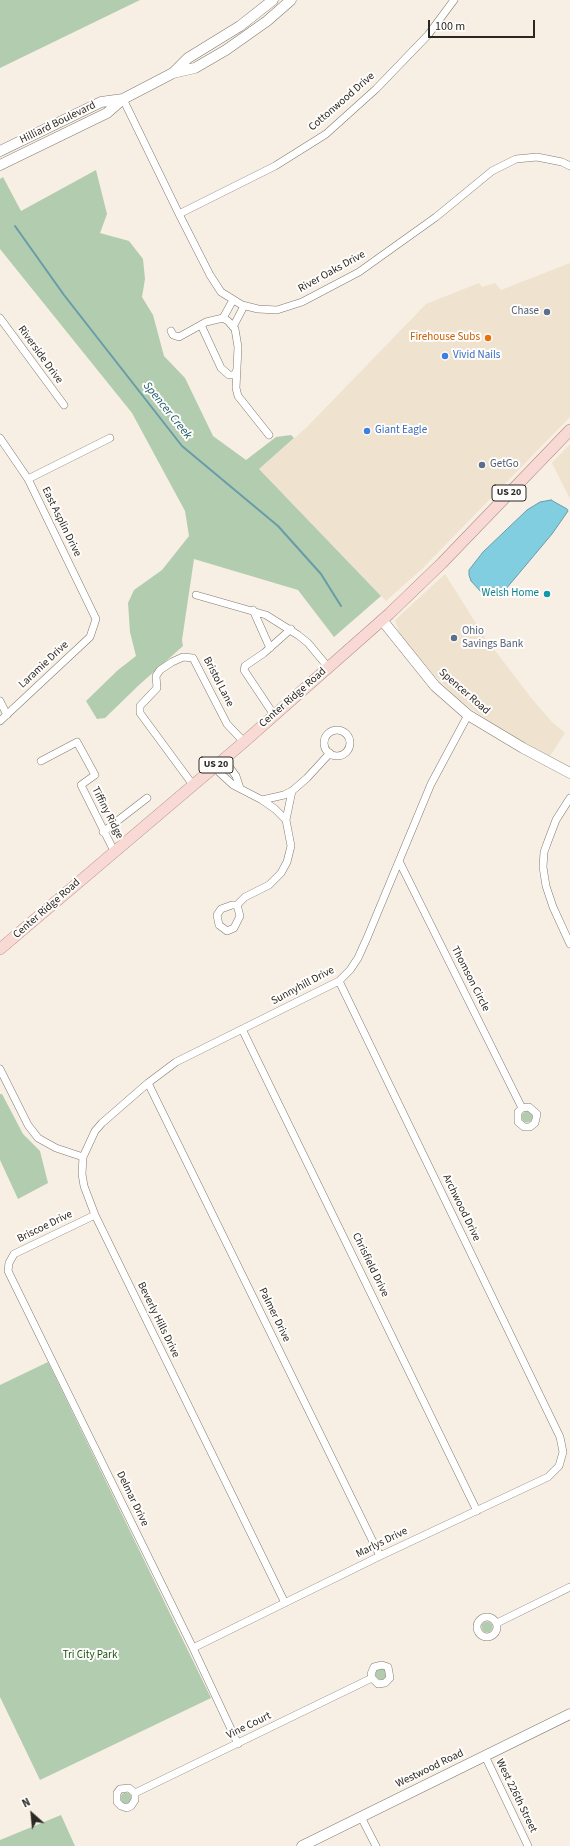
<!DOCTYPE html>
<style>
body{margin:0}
#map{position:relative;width:570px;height:1846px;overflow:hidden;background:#f7efe3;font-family:"Source Sans 3",sans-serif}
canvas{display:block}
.north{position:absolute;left:12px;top:1794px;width:40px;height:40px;-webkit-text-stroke:3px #fffdfb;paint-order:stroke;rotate:333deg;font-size:11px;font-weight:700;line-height:16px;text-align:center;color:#2b2824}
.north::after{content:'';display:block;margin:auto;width:14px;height:18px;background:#2b2824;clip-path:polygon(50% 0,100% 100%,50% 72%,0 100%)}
.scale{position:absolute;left:428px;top:20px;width:107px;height:18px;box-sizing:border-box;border:2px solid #2b2824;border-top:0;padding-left:5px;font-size:12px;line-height:14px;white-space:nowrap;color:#2b2824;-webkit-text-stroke:3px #fffdfb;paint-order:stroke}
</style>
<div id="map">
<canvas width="570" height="1846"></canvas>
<div class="north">N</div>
<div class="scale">100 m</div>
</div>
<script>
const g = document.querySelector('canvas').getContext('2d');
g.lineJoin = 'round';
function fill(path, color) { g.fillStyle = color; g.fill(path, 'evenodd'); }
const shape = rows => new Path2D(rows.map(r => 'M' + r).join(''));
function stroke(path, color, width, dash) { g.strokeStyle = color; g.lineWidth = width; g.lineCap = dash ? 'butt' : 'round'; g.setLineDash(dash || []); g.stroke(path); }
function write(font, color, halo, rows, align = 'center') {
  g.font = font + ' "Source Sans 3",sans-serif'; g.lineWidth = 4; g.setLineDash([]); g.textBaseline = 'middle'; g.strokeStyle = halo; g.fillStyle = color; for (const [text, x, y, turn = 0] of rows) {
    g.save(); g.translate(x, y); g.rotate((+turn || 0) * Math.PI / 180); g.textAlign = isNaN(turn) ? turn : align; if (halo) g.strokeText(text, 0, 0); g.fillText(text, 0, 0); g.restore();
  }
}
fill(shape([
 [570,263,570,417,422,569,386,601,259,469,307,427,426,304,479,283,482,287,495,283,501,290],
 [570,444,570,499,552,463],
 [445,574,484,636,532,699,552,722,565,733,550,756,499,730,456,697,433,674,400,634,395,620]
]), '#efe3d0');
fill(shape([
 [0,0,140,0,0,68],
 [96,170,107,214,100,233,129,241,143,259,145,279,142,297,153,315,164,356,185,378,213,436,246,460,276,437,291,435,294,438,259,469,381,596,334,637,298,590,194,559,182,640,183,646,139,685,105,718,97,719,86,701,118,670,136,656,130,632,128,603,134,590,162,570,189,536,185,511,132,413,0,249,0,179,3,177,21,211],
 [0,1094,2,1094,23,1134,40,1151,48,1183,18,1199,0,1160],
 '521.5 1117a5.5 5.5 0 1 1 11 0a5.5 5.5 0 1 1-11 0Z',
 [48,1362,211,1698,40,1780,0,1697,0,1385],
 '481.5 1627a5.5 5.5 0 1 1 11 0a5.5 5.5 0 1 1-11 0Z',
 '375.5 1674a5.5 5.5 0 1 1 11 0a5.5 5.5 0 1 1-11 0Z',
 '120.5 1798a5.5 5.5 0 1 1 11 0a5.5 5.5 0 1 1-11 0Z',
 [61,1815,75,1846,0,1846,0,1840]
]), '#b2ccaf');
const water = shape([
 [551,500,567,509,568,511,552,534,505,590,488,596,483,594,471,581,469,575,469,570,483,552,527,510,540,502,551,500]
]);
fill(water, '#81cee0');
stroke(water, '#679ca8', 1);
stroke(shape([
 [15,226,64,295,182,446,278,526,321,574,341,606]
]), '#679ca8', 2);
const street = shape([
 [123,99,179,214,210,275,221,292,242,305,258,309,277,310,302,302,359,272,436,217,492,171,516,159,537,157,562,162,570,166],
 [179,214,275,166,326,134,376,89,428,35,454,0],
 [0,318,64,405],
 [223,318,233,300],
 [201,325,221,368,229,375,234,375,237,370],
 [233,327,244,306],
 [171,331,173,335,179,337,206,322,223,318,228,321,235,329,238,347,236,388,238,396,269,435],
 [0,438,28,479,96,619,90,637,0,721],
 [28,479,110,438],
 [196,595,266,615,298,635,308,643,328,667],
 [253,610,270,648],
 [0,701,7,715],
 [274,715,244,670,245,666,264,653,291,629],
 '324 743a13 13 0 1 1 26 0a13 13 0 1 1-26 0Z',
 [41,761,77,742,95,775,81,785,114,851],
 [193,785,140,713,140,706,157,688,156,676,160,670,172,662,183,657,193,658,227,724,244,742],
 [240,788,236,776,227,764,219,763,219,772,233,785,262,800,284,795,292,791,307,778,330,753],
 [570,798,556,820,548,841,544,852,543,867,546,886,553,907,570,944],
 [286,820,292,791],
 [103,832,147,798],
 [399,861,522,1108,518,1112,518,1122,524,1127,530,1127,535,1123,537,1114,529,1107,522,1108],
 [232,905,237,905,240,916,234,928,227,931,219,925,217,915,221,909,232,905],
 [237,905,245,897,269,885,281,873,287,862,291,846,286,820,275,809,262,800],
 [242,1029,477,1511],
 [0,1069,28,1125,38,1138,56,1148,83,1157],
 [148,1083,380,1556],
 [95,1215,14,1254,9,1263,8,1271,193,1648,238,1744],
 [285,1603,95,1215,84,1186,82,1174,83,1157,95,1131,102,1123,148,1083,176,1062,339,981,350,970,358,958,367,938,431,784,468,715],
 '477 1627a10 10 0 1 1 20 0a10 10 0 1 1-20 0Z',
 [497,1623,570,1587],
 [193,1648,380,1556,548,1477,559,1466,563,1452,560,1437,339,981],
 [485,1756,528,1846],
 [135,1793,135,1800,131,1806,127,1808,121,1806,117,1802,117,1793,120,1789,129,1788,135,1793,372,1678,378,1684,385,1683,390,1678,388,1667,382,1665,374,1667,371,1674,372,1678],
 [361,1817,376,1846]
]);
const secondary = shape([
 [173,73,188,58,240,26,273,0],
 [0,151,101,102,123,99],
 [0,165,107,113,123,99,173,73,195,68,226,50,267,21,291,0],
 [382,620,435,686,468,715,523,748,570,773],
 [302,1846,570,1714]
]);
const primary = shape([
 [0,949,244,742,389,614,442,563,570,430]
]);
stroke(street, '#817a6f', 8);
stroke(secondary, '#817a6f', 11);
stroke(primary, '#ae8a82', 12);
stroke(street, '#fff', 7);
stroke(secondary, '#fff', 10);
stroke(primary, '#f8d9d3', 11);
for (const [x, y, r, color] of [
 [547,312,4,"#5c6f8a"],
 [488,338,4,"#e8710a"],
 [445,356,4,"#3f7fe0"],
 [367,431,4,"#3f7fe0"],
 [482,465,4,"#5c6f8a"],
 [547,594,4,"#0f9aa8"],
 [454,638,4,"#5c6f8a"]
]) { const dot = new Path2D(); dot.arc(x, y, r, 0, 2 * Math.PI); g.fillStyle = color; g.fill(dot); stroke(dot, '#fffdfb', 1.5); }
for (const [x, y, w] of [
 [509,493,34],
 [216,765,34]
]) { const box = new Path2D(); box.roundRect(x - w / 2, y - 8, w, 16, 3); g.fillStyle = '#fffdfb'; g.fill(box); stroke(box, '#2b2824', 1); }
write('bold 10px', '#2b2824', null, [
 ["US 20",509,493],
 ["US 20",216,765]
]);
write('11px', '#2b2824', '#fffdfb', [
 ["Cottonwood Drive",342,102,-41],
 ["Hilliard Boulevard",58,123,-26],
 ["River Oaks Drive",332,272,-29],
 ["Riverside Drive",40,355,54],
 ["East Asplin Drive",61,522,64],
 ["Laramie Drive",44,665,-43],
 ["Bristol Lane",218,682,63],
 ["Spencer Road",464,692,41],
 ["Center Ridge Road",293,698,-41],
 ["Tiffiny Ridge",107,813,63],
 ["Center Ridge Road",47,909,-41],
 ["Thomson Circle",470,979,63],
 ["Sunnyhill Drive",303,986,-28],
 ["Archwood Drive",461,1208,64],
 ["Briscoe Drive",45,1227,-26],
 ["Chrisfield Drive",370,1265,64],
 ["Palmer Drive",274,1315,64],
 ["Beverly Hills Drive",158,1320,64],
 ["Delmar Drive",132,1499,64],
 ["Marlys Drive",382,1543,-26],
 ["Vine Court",249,1726,-26],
 ["Westwood Road",430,1769,-26],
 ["West 226th Street",516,1796,64]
]);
write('11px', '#4e5e75', '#fffdfb', [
 ["Chase",539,312,"right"],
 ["GetGo",490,465],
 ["Ohio",462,632],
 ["Savings Bank",462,645]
], 'left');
write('11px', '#c56008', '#fffdfb', [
 ["Firehouse Subs",480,338]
], 'right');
write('11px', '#366cbe', '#fffdfb', [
 ["Vivid Nails",453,356],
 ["Giant Eagle",375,431]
], 'left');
write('11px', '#0d838f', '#fffdfb', [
 ["Welsh Home",539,594]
], 'right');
write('11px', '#1b5315', '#fffdfb', [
 ["Tri City Park",90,1656]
]);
write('italic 12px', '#1d5d69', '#fffdfb', [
 ["Spencer Creek",167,411,51]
]);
</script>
